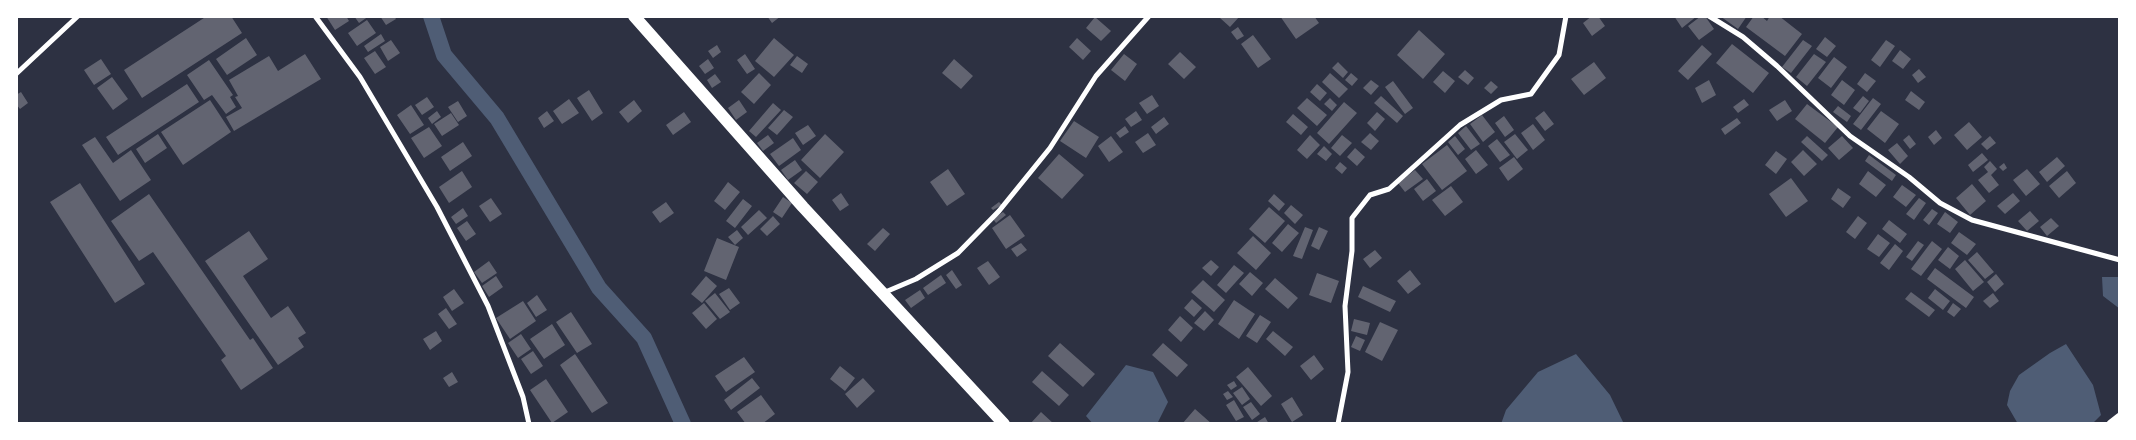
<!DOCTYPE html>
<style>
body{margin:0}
#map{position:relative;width:2136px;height:440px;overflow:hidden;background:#2d3142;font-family:"DejaVu Sans",sans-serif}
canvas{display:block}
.frame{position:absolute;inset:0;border:18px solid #fff;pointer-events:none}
</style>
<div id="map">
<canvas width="2136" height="440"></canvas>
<div class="frame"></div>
</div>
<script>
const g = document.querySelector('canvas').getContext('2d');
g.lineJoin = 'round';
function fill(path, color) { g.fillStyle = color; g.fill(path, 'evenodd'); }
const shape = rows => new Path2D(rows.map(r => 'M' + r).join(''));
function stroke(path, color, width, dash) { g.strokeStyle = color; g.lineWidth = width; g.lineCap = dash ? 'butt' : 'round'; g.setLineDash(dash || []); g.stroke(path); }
fill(shape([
 [2102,277,2120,277,2120,309,2103,296],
 [2066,344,2093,385,2101,415,2092,424,2018,424,2007,405,2010,391,2019,375,2050,353],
 [1576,354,1610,395,1624,424,1501,424,1506,410,1538,372],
 [1126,365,1153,372,1168,402,1157,424,1093,424,1086,416]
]), '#4f5d75');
stroke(shape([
 [431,16,444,55,497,118,599,288,644,338,683,424]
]), '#4f5d75', 16);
fill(shape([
 [207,16,231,16,242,33,142,98,124,70],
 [326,16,346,16,349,21,335,30],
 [354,16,369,16,359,23],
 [380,16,394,16,396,19,386,25],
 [767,16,781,16,772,23],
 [1221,16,1240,16,1230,27,1220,18],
 [1280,16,1314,16,1319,23,1296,39],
 [1592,16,1598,16,1605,26,1592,36,1583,23],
 [1674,16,1697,16,1682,28],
 [1701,16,1705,16,1714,29,1699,40,1688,26],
 [1720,16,1747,16,1738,29],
 [1754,16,1761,16,1767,21,1770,16,1779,16,1802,34,1785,56,1746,27],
 [1095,17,1111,31,1101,41,1086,28],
 [367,20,376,33,357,46,348,33],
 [1238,27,1244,36,1237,40,1231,32],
 [1419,30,1445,54,1423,79,1397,55],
 [381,34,385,41,368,52,364,46],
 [1253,35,1271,59,1258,68,1241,44],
 [1825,37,1836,46,1827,57,1816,49],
 [246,38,257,55,227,75,216,59],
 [774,38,794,55,774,77,755,61],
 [1077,38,1091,51,1083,60,1069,47],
 [391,40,400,53,388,61,380,47],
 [1803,40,1812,46,1791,73,1782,67],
 [1886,40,1895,46,1880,67,1871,60],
 [1732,44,1769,73,1753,93,1716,63],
 [717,45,721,52,713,58,708,51],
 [1702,45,1712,54,1688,80,1678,71],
 [1900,50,1911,59,1903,69,1892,61],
 [375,51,386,67,375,74,364,58],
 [1180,52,1196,67,1184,79,1168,64],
 [305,54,321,79,234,131,226,117,242,108,235,97,238,96,229,80,269,56,278,71],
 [745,54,755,69,747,74,737,60],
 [1124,54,1137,64,1125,81,1111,70],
 [1814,54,1826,62,1807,86,1796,77],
 [797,56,808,64,802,73,790,65],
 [1834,57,1847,67,1831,88,1818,78],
 [101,59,111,74,94,85,84,70],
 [708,59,714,68,705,74,699,66],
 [954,59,973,76,961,89,942,73],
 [209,60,233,95,230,97,236,107,226,114,212,95,204,100,187,75],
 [1338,62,1348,72,1343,78,1332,68],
 [1594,62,1606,78,1584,95,1571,79],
 [1919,69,1926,77,1918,83,1912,75],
 [1465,70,1474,78,1468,85,1458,77],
 [1443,71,1455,81,1445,93,1433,82],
 [759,73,771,85,754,104,741,92],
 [1330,73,1348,89,1339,98,1322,82],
 [1351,73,1358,79,1352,86,1345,80],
 [1865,73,1876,81,1867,92,1857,84],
 [715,74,721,82,712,88,707,80],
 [112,77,128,99,113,110,97,88],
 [1371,80,1379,86,1371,95,1363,88],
 [1709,80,1716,95,1702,103,1695,88],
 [1842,80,1855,90,1844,105,1831,95],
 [1393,81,1413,108,1405,114,1385,87],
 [1491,81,1498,87,1491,94,1484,88],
 [187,84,199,102,118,155,106,137],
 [1317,84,1327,93,1320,101,1310,92],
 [589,90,603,113,592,121,577,98],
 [1911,91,1925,102,1919,110,1905,100],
 [21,92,28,103,20,109,16,104,16,95],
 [1152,95,1159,106,1147,114,1139,103],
 [1381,96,1403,116,1397,123,1374,103],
 [1863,96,1869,101,1860,113,1853,108],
 [427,97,434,107,422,115,415,105],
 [1307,98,1327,115,1317,126,1297,108],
 [1330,98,1337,105,1332,111,1324,104],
 [1873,98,1881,104,1861,130,1853,124],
 [569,99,579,113,562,124,553,111],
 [1744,99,1749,105,1738,113,1733,107],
 [210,100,231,132,183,165,161,132],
 [634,100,642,111,628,123,619,112],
 [739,100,747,112,736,120,728,108],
 [1785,100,1792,111,1777,121,1769,110],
 [458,101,467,116,458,122,448,107],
 [1344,102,1357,113,1329,144,1317,133],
 [773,103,781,110,756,137,749,131],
 [1807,104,1838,127,1825,143,1795,119],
 [411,105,424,125,410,134,397,115],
 [1838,106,1851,116,1847,122,1833,112],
 [784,110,793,117,777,135,768,128],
 [437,111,441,117,432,124,428,118],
 [547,111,554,121,544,128,538,118],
 [1136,111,1142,120,1131,127,1125,119],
 [1544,111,1554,124,1545,131,1535,118],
 [1881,111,1899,124,1885,143,1867,129],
 [684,112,691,122,673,135,666,125],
 [1377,112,1385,119,1375,131,1367,123],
 [451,113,459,125,442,136,434,124],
 [1293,114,1308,127,1301,135,1286,122],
 [1482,115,1495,132,1483,142,1470,124],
 [1504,116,1514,130,1505,137,1495,123],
 [1164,117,1169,124,1156,134,1151,127],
 [1737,118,1741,123,1725,135,1721,129],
 [1074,121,1099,137,1086,158,1060,141],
 [1969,122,1982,137,1967,150,1954,135],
 [1533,124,1545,140,1533,150,1521,133],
 [808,125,816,136,803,145,795,133],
 [1125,126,1129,132,1120,138,1116,133],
 [1466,126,1480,144,1471,150,1458,133],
 [429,127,442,146,424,158,411,138],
 [1936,130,1942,138,1934,145,1928,137],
 [1148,133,1156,145,1143,153,1135,142],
 [1370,133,1379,141,1371,150,1361,142],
 [158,134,167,148,145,163,136,149],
 [825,134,844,152,820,178,801,160],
 [1515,134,1528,150,1517,159,1504,142],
 [768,135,774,143,763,151,757,143],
 [1310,135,1320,145,1307,159,1297,150],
 [1342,135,1352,143,1340,156,1331,148],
 [1909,135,1916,144,1910,149,1903,140],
 [1111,136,1123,152,1109,162,1098,146],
 [1455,136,1465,149,1458,155,1448,142],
 [1807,136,1828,155,1822,161,1801,142],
 [1842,136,1853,148,1839,160,1828,148],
 [1990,136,1996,143,1987,150,1981,144],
 [95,137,113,163,131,150,151,180,120,201,82,145],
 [793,138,801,150,779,166,770,154],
 [1497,139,1510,155,1500,162,1488,146],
 [463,142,472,156,450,171,441,157],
 [1897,143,1908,156,1900,164,1888,150],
 [1447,145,1467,171,1442,190,1422,164],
 [1324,146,1332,154,1326,161,1317,154],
 [1355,148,1365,157,1357,166,1347,157],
 [1476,150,1488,165,1476,174,1465,159],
 [1803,150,1817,164,1804,176,1791,162],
 [1776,151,1787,159,1776,174,1765,165],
 [1982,153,1988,160,1973,172,1968,165],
 [1059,154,1084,175,1062,199,1038,178],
 [1869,155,1896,175,1892,181,1865,161],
 [1514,157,1523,169,1508,181,1499,168],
 [2057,157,2065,166,2047,182,2039,172],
 [795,160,802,170,788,180,781,170],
 [1990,161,1997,169,1991,175,1999,185,1989,193,1978,180,1988,172,1984,167],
 [1340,162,1347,168,1342,174,1335,168],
 [2004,163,2007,168,2003,171,1999,167],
 [948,169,965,194,947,206,930,182],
 [2027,169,2040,184,2026,196,2013,180],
 [1415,170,1423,179,1405,192,1398,183],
 [462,171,472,187,449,203,439,187],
 [806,171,818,182,807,194,794,183],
 [1868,171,1886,185,1876,197,1859,184],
 [2067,171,2076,183,2059,198,2049,186],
 [1791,178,1808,201,1786,217,1769,194],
 [1427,179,1436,191,1423,201,1414,189],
 [728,182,740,192,725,210,714,201],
 [80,183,145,284,115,303,50,202],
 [1972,184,1986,201,1970,215,1956,198],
 [1902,185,1916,195,1906,207,1893,197],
 [1451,186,1463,202,1445,216,1432,200],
 [1838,188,1851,197,1843,208,1831,199],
 [841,193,849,205,840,211,832,200],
 [2013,193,2020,201,2005,214,1997,206],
 [149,194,250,340,253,338,273,368,241,390,221,360,226,356,153,252,139,261,111,221],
 [1274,194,1285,204,1279,211,1268,201],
 [783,197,792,203,782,218,773,212],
 [491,198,502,214,490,222,479,206],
 [1919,198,1926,203,1914,220,1906,214],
 [743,199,752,206,735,228,726,221],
 [666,202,674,213,660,223,652,212],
 [999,202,1002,205,993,210,991,208],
 [1291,205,1303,215,1295,224,1284,213],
 [1269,207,1285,221,1265,243,1249,229],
 [463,208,468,216,456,224,451,217],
 [1932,209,1938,213,1929,225,1923,220],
 [759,210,767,218,748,235,741,227],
 [2030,211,2039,221,2027,231,2018,221],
 [1003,212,1006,215,996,223,993,219],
 [1945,212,1958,222,1950,233,1937,224],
 [1010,215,1025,236,1006,249,992,228],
 [773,216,780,224,767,236,760,229],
 [1858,216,1867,223,1855,239,1846,232],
 [2051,218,2059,226,2047,236,2040,227],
 [1889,220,1907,234,1900,243,1882,229],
 [467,221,476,234,466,241,457,228],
 [1288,224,1299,233,1282,252,1272,243],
 [1305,227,1313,230,1302,259,1293,256],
 [1319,227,1328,231,1319,250,1311,246],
 [883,228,890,234,875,251,867,244],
 [737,230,743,238,735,245,728,237],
 [249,231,268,259,243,276,271,318,288,306,306,333,298,338,304,347,278,365,205,261],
 [1959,232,1976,244,1967,255,1951,243],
 [1878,234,1890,243,1879,257,1867,249],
 [1253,236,1271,253,1256,270,1237,253],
 [717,238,739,247,726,280,704,271],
 [1918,241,1924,245,1912,261,1906,257],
 [1932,241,1942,249,1921,276,1911,269],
 [1021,243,1027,250,1017,257,1011,249],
 [1895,244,1903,251,1889,270,1880,263],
 [1948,247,1959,256,1950,269,1938,260],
 [1375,250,1382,258,1370,268,1363,259],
 [1977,252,1994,272,1985,279,1968,260],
 [1211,260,1219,267,1211,276,1202,268],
 [1965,260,1984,282,1973,291,1955,269],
 [489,261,497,273,482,283,474,272],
 [988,261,1000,277,989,285,977,268],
 [1234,265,1244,273,1226,293,1217,285],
 [1935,268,1974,297,1966,308,1927,279],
 [952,270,962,285,956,289,946,275],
 [1410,270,1421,284,1408,294,1397,281],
 [1250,272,1263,283,1252,296,1239,284],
 [1317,273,1339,281,1331,303,1309,295],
 [1996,274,2004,284,1995,292,1987,282],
 [941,275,946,283,928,295,923,288],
 [496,276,503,287,489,297,482,286],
 [706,276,717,286,702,303,691,294],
 [1275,278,1298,298,1288,309,1265,289],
 [1203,280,1225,300,1214,312,1191,292],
 [1363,286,1396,301,1390,312,1358,297],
 [729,288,740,303,730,310,719,294],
 [454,289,464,303,452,311,443,297],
 [1935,289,1950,301,1943,310,1928,298],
 [920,290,925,298,911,308,905,300],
 [1911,292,1935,310,1929,317,1905,299],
 [715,293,730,312,720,319,705,301],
 [1993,293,1999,301,1990,308,1983,301],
 [537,295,547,310,536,317,527,303],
 [1192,299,1202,308,1194,317,1184,308],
 [1234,300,1255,314,1239,339,1218,324],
 [523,301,536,321,510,339,496,318],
 [704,303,717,319,706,329,692,313],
 [1953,303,1961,309,1954,317,1947,312],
 [446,308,457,324,449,329,438,314],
 [1205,311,1214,320,1204,331,1194,323],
 [571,312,592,344,577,353,556,322],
 [1260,315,1271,322,1257,343,1246,336],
 [1180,316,1193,328,1181,342,1168,330],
 [1354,319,1370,323,1367,335,1351,331],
 [1380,322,1398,330,1382,361,1365,352],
 [552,324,565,345,544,359,530,339],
 [436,331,442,341,430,350,423,339],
 [1273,331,1293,347,1285,356,1266,339],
 [521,334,531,349,518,358,508,343],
 [1356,336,1365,340,1360,351,1351,347],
 [1060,343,1095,374,1083,387,1048,356],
 [1163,343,1188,365,1177,377,1152,355],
 [533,351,543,366,531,374,521,359],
 [575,354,608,403,592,413,560,365],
 [1314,355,1324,369,1311,380,1300,366],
 [744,357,755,372,726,392,715,376],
 [840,366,855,378,845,391,830,379],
 [1248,367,1272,396,1261,406,1236,377],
 [1042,371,1069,395,1059,406,1032,382],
 [452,372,458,382,449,387,443,378],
 [752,378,760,388,731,410,724,400],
 [863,378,875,391,857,408,845,394],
 [546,379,568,412,552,423,530,390],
 [1234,381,1237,386,1231,390,1227,385],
 [1242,387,1250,399,1242,405,1233,393],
 [1228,391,1233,397,1227,400,1223,394],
 [761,395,775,414,762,424,746,424,737,412],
 [1292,397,1303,415,1292,422,1281,404],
 [1234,400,1244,417,1236,421,1226,405],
 [1251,402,1260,414,1252,420,1243,407],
 [1195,409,1212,424,1182,424],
 [1041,412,1054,424,1030,424],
 [1265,417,1269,424,1254,424]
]), '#626471');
stroke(shape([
 [315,16,360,77,437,207,488,306,523,397,529,424],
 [1709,16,1743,37,1777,66,1850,136,1909,177,1940,203,1972,220,2120,260],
 [16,74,78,16],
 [883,293,916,279,958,253,999,211,1050,148,1096,76,1149,16],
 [1338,424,1348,372,1345,306,1352,251,1352,218,1370,195,1389,189,1460,125,1501,100,1531,94,1559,55,1566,16]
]), '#fff', 5);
stroke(shape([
 [2111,424,2120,417]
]), '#fff', 9);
stroke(shape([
 [634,16,803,207,1004,424]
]), '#fff', 12);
</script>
